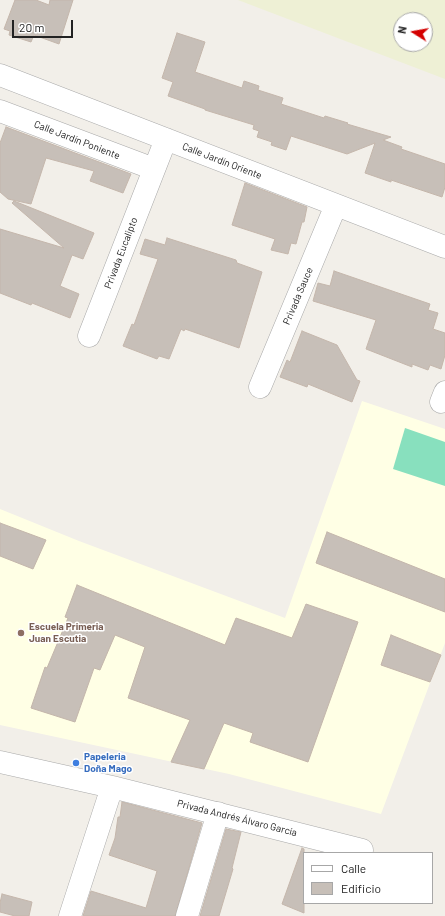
<!DOCTYPE html>
<meta charset="utf-8">
<style>
body{margin:0}
#map{position:relative;width:445px;height:916px;overflow:hidden;background:#f2efe9;font-family:Barlow,sans-serif}
canvas{display:block}
.legend{position:absolute;left:303px;top:852px;width:130px;height:52px;box-sizing:border-box;background:#fff;border:1px solid #a7a7a7;margin:0;padding:5px 7px;list-style:none;font-size:12px;color:#222}
.legend li{display:flex;align-items:center;gap:8px;height:20px}
.legend b{width:20px;border:1px solid #a7a7a7}
.north{position:absolute;left:393px;top:12px;width:40px;height:40px;box-sizing:border-box;background:#fff;border:1px solid #a7a7a7;border-radius:50%;rotate:281deg;font-size:11px;font-weight:700;line-height:16px;text-align:center;color:#222}
.north::after{content:'';display:block;margin:auto;width:14px;height:18px;background:#d40000;clip-path:polygon(50% 0,100% 100%,50% 72%,0 100%)}
.scale{position:absolute;left:12px;top:20px;width:61px;height:18px;box-sizing:border-box;border:2px solid #222;border-top:0;padding-left:5px;font-size:12px;line-height:14px;white-space:nowrap;color:#222;-webkit-text-stroke:3px #fff;paint-order:stroke}
</style>
<div id="map">
<canvas width="445" height="916"></canvas>
<ul class="legend">
<li><b style="height:5px;background:#fff"></b>Calle</li>
<li><b style="height:11px;background:#c7bfb8"></b>Edificio</li>
</ul>
<div class="north">N</div>
<div class="scale">20 m</div>
</div>
<script>
const g = document.querySelector('canvas').getContext('2d');
g.lineJoin = 'round';
function fill(path, color) { g.fillStyle = color; g.fill(path, 'evenodd'); }
const shape = rows => new Path2D(rows.map(r => 'M' + r).join(''));
function stroke(path, color, width, dash) { g.strokeStyle = color; g.lineWidth = width; g.lineCap = dash ? 'butt' : 'round'; g.setLineDash(dash || []); g.stroke(path); }
function write(font, color, halo, rows, align = 'center') {
  g.font = font + ' Barlow,sans-serif'; g.lineWidth = 3; g.setLineDash([]); g.textBaseline = 'middle'; g.strokeStyle = halo; g.fillStyle = color; for (const [text, x, y, turn = 0] of rows) {
    g.save(); g.translate(x, y); g.rotate((+turn || 0) * Math.PI / 180); g.textAlign = isNaN(turn) ? turn : align; if (halo) g.strokeText(text, 0, 0); g.fillText(text, 0, 0); g.restore();
  }
}
fill(shape([
 [362,401,445,429,445,643,381,814,229,774,0,725,0,509,79,541,285,618]
]), '#ffffe5');
fill(shape([
 [238,0,445,0,445,79],
 [401,20,425,20,425,44,401,44]
]), '#eef0d5');
fill(shape([
 [405,428,445,442,445,486,393,469]
]), '#88e0be');
const building = shape([
 [15,0,36,0,49,5,50,0,73,0,59,44,34,35,31,42,9,35,10,31,4,29,15,0],
 [177,33,205,42,195,72,242,88,244,81,259,86,258,90,283,98,281,104,324,118,325,116,348,123,347,124,391,137,383,140,402,147,401,149,445,164,445,187,442,197,391,180,391,182,365,173,375,143,347,154,291,136,286,150,271,145,272,142,257,137,259,131,253,129,254,125,205,110,205,109,168,96,173,82,162,78,177,33],
 [6,127,131,174,123,193,90,181,94,171,46,158,31,204,8,199,0,192,0,143,6,127],
 [245,183,307,207,304,222,302,222,296,244,291,243,288,254,271,250,275,239,232,225,245,183],
 [14,201,94,233,83,259,72,255,60,286,79,294,70,318,32,303,31,305,0,293,0,229,64,248,12,203,14,201],
 [167,238,236,260,237,263,262,272,239,348,185,329,184,331,181,329,169,359,159,356,157,359,123,346,132,324,134,325,158,259,140,254,145,239,165,245,167,238],
 [334,271,430,304,428,310,438,313,433,329,445,333,445,355,441,369,430,365,428,370,412,364,412,367,366,349,376,320,313,301,318,283,330,286,334,271],
 [302,331,337,345,357,380,360,381,352,402,308,384,307,387,280,377,287,360,290,362,302,331],
 [0,523,46,540,33,569,0,556,0,523],
 [327,532,445,579,445,612,316,563,327,532],
 [77,585,225,645,236,618,292,638,306,604,358,622,308,762,250,742,253,733,224,723,204,769,171,762,190,720,128,698,145,647,115,635,100,670,94,668,75,722,31,708,45,667,47,668,68,618,65,617,77,585],
 [391,635,441,655,430,682,381,665,391,635],
 [122,802,202,823,175,916,83,916,91,891,146,908,157,871,109,855,115,838,118,817,120,817,122,802],
 [226,829,241,832,232,868,233,869,219,916,200,916,226,829],
 [302,848,304,849,304,913,282,904,302,848],
 [2,894,32,902,29,916,15,916,0,912,0,903,2,894]
]);
fill(building, '#c7bfb8');
stroke(building, '#c4b6ab', 1);
const minor = shape([
 [0,75,445,247],
 [0,111,154,169],
 [89,336,166,139],
 [260,387,336,205],
 [441,402,445,392],
 [0,762,112,787,362,850],
 [70,916,112,787],
 [187,916,218,813]
]);
stroke(minor, '#a9a9a9', 23);
stroke(minor, '#fff', 22);
for (const [x, y, r, color] of [
 [21,633,4,"#8d6e63"],
 [76,763,4,"#3f7fe0"]
]) { const dot = new Path2D(); dot.arc(x, y, r, 0, 2 * Math.PI); g.fillStyle = color; g.fill(dot); stroke(dot, '#fff', 1.5); }
write('10px', '#222', '#fff', [
 ["Calle Jardín Poniente",77,140,21],
 ["Calle Jardín Oriente",222,161,21],
 ["Privada Eucalipto",121,253,-69],
 ["Privada Sauce",298,296,-67],
 ["Privada Andrés Álvaro García",237,818,14]
]);
write('bold 10px', '#785e54', '#fff', [
 ["Escuela Primeria",29,627],
 ["Juan Escutia",29,639]
], 'left');
write('bold 10px', '#366cbe', '#fff', [
 ["Papeleria",84,757],
 ["Doña Mago",84,769]
], 'left');
</script>
